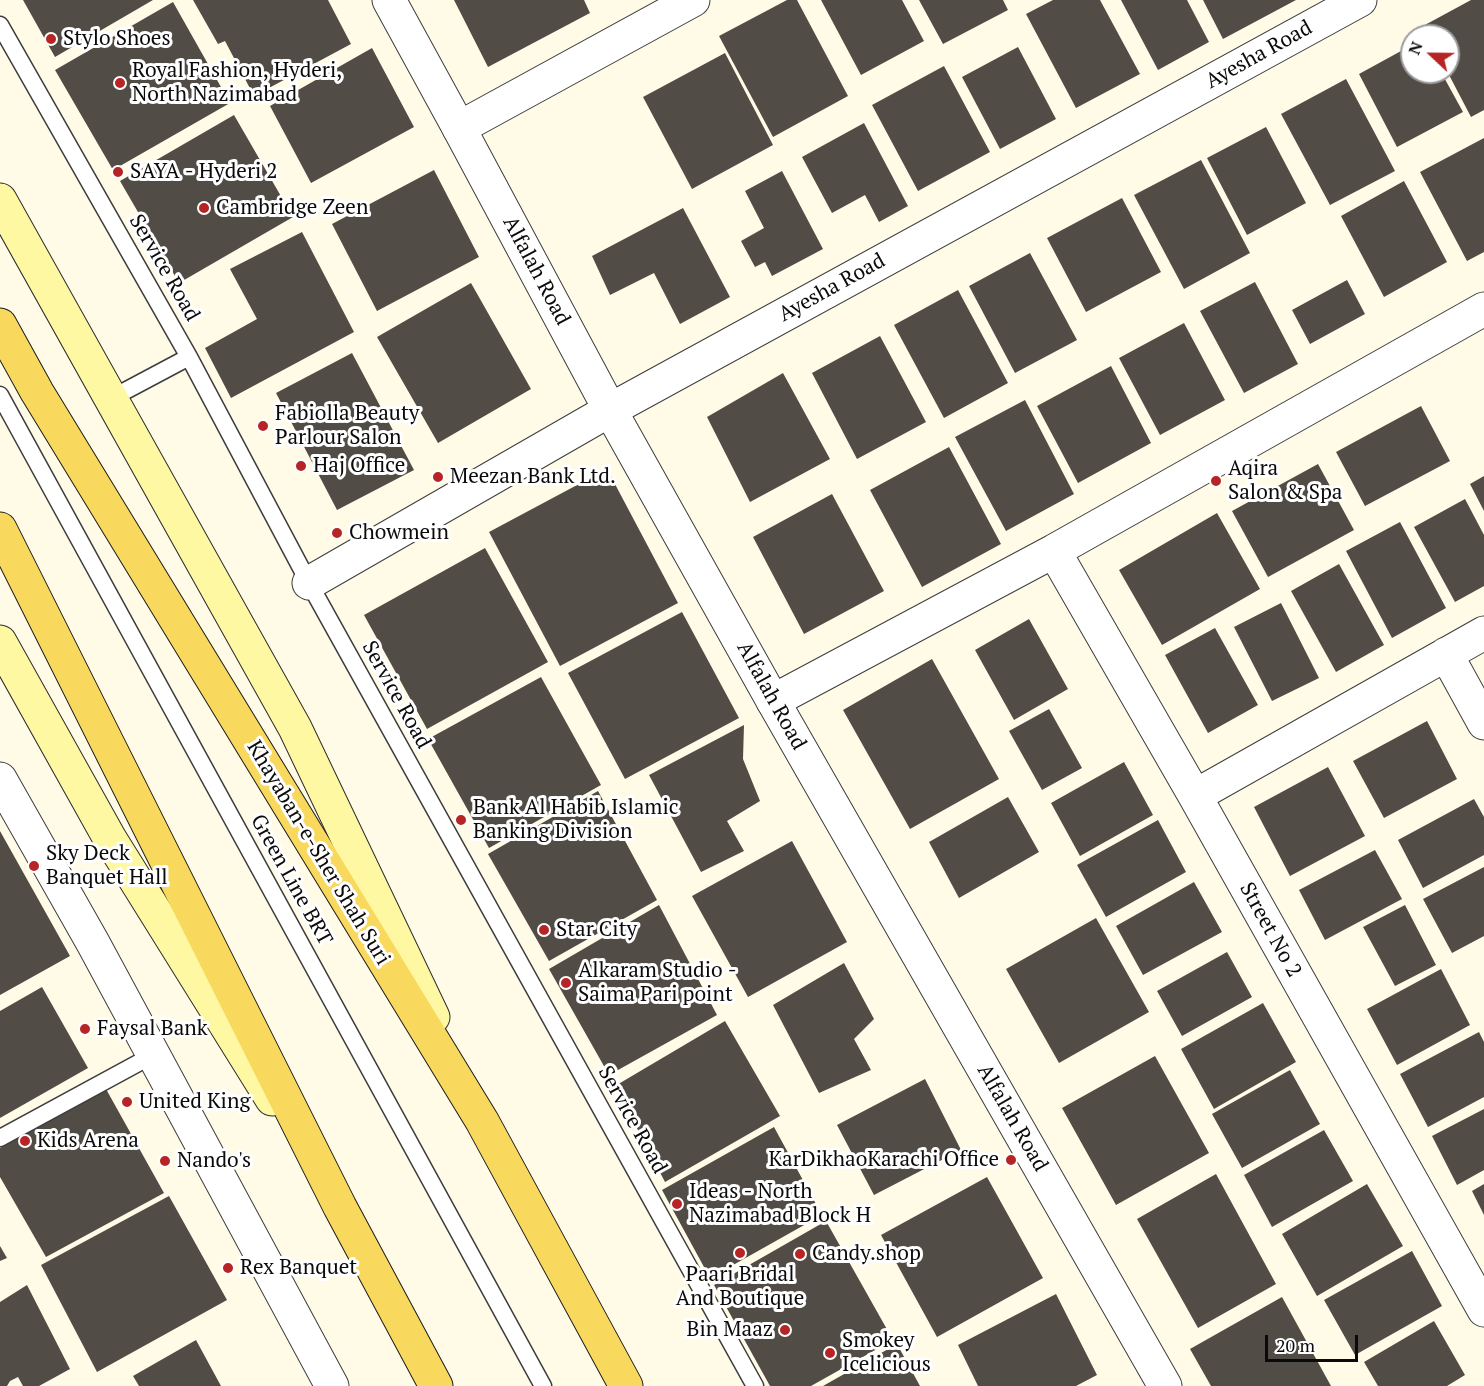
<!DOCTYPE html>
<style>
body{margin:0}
#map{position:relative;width:1484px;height:1386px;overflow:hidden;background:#fffbe7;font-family:"PT Serif",serif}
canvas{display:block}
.north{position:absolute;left:1400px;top:24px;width:60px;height:60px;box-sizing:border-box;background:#fff;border:2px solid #9d9d9d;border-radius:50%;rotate:292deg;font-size:16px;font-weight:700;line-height:24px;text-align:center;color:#0a0a0a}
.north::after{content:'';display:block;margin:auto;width:21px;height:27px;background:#b72425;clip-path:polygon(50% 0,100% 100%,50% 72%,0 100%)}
.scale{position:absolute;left:1265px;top:1335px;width:93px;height:27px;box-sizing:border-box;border:3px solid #0a0a0a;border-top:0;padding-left:8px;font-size:18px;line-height:21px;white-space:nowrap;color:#0a0a0a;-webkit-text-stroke:4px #fff;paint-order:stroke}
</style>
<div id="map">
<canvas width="1484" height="1386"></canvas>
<div class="north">N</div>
<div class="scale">20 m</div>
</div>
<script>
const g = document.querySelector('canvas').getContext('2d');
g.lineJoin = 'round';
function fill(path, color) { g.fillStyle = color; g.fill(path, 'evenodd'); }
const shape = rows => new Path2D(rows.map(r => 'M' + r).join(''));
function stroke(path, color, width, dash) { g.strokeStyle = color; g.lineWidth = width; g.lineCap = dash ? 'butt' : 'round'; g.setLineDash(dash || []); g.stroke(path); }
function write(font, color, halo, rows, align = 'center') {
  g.font = font + ' "PT Serif",serif'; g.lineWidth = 6; g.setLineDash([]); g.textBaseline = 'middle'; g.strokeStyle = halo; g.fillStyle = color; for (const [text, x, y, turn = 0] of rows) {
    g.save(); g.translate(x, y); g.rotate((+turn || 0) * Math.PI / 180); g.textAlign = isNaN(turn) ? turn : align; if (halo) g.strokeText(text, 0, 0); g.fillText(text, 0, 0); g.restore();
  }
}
fill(shape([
 [23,0,153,0,55,57],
 [193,0,328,0,351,44,254,96,225,41,218,44],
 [454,0,584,0,590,13,488,67],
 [787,0,797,0,848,96,773,137,719,36],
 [821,0,902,0,924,41,861,75],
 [919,0,1003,0,1008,10,943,44],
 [1053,0,1100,0,1140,74,1076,108,1026,14],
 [1121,0,1187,0,1209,42,1158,70],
 [1203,0,1296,0,1223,39],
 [1471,0,1484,0,1484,110,1471,117,1448,73,1448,36,1429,36,1423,26],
 [173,2,230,103,113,170,55,70],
 [1412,45,1412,72,1441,72,1463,112,1397,147,1359,74],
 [1018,47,1056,119,1000,149,962,77],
 [372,48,414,127,311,183,270,106],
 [725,53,773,145,692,189,643,97],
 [944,66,990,152,918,191,872,105],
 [1346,79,1395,171,1330,205,1281,114],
 [234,115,293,217,179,283,120,181],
 [864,123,908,206,879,222,865,195,832,213,802,157],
 [1266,127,1306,203,1247,235,1207,158],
 [1484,138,1484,252,1467,261,1420,172],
 [1201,160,1250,253,1184,289,1134,195],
 [434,170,479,257,377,311,332,224],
 [782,171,823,249,772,276,765,262,755,267,741,241,764,228,745,191],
 [1404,181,1447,262,1384,297,1341,216],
 [1122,198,1161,272,1086,312,1047,238],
 [683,208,730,297,680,324,654,273,610,295,592,256],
 [302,232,354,332,231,398,205,348,257,319,230,269],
 [1030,253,1077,340,1015,373,969,286],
 [1347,280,1365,314,1310,344,1292,310],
 [1255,282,1298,364,1244,393,1200,311],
 [471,283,531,389,438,443,377,337],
 [958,290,1008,383,944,418,894,325],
 [1184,323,1225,400,1160,435,1119,358],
 [880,336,926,422,857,459,812,373],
 [352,353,414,470,337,510,276,393],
 [1111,366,1151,443,1078,483,1037,406],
 [783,373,830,459,750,502,707,417],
 [1025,400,1074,494,1006,531,955,437],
 [1421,406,1450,461,1365,506,1336,452],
 [949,447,1001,544,922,587,870,490],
 [1318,464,1354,530,1268,577,1232,511],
 [607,469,678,603,560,666,489,532],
 [1484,476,1484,511,1470,484],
 [832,494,884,591,804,634,753,537],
 [1465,499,1484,535,1484,586,1455,602,1414,527],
 [1217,513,1260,589,1162,645,1119,570],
 [1400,522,1446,608,1392,638,1346,551],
 [485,548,548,662,427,729,364,615],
 [1339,564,1384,645,1336,672,1291,591],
 [1281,603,1319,678,1272,701,1234,627],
 [682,612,739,718,625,779,568,673],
 [1029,619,1068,689,1014,720,975,650],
 [1215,628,1258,705,1208,733,1165,655],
 [932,659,999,779,910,829,843,710],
 [541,677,601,785,489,848,428,739],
 [1049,709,1082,768,1042,790,1009,731],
 [1427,721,1457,779,1384,818,1353,761],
 [744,725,743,759,760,801,727,821,744,851,701,872,649,775],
 [1124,762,1153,815,1080,856,1051,803],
 [1328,767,1365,836,1290,876,1254,807],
 [598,791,657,900,549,961,488,854],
 [1008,797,1039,852,959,898,929,842],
 [1474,799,1484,817,1484,855,1423,888,1398,840],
 [1158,820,1186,872,1106,917,1077,865],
 [0,831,70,956,0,995],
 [792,841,847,942,748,997,692,896],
 [1375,850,1402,899,1325,940,1299,890],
 [1484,867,1484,936,1452,953,1423,899],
 [1194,882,1222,932,1143,975,1116,926],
 [659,905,717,1015,609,1075,549,969],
 [1405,905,1436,965,1395,986,1363,927],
 [1096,918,1149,1012,1059,1063,1006,969],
 [1227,952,1252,997,1182,1036,1157,991],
 [844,963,874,1019,854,1039,871,1070,819,1093,773,1005],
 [1441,969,1470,1025,1397,1065,1367,1009],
 [42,987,88,1068,0,1118,0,1011],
 [1263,1003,1296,1062,1214,1109,1181,1049],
 [725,1021,780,1116,665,1182,615,1086],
 [1479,1032,1484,1042,1484,1097,1428,1127,1400,1074],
 [1155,1056,1209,1153,1116,1205,1062,1108],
 [1290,1070,1320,1124,1242,1168,1212,1114],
 [925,1079,961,1150,874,1195,837,1125],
 [106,1089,164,1193,46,1257,0,1177,0,1148],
 [1484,1109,1484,1170,1457,1185,1432,1136],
 [774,1127,822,1215,710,1278,662,1190],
 [1324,1130,1353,1181,1272,1227,1244,1175],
 [1216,1174,1276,1284,1198,1328,1137,1219],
 [987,1177,1043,1278,937,1337,881,1235],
 [1367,1184,1403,1246,1317,1296,1282,1234],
 [1484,1184,1484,1215,1472,1191],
 [169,1196,227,1300,97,1372,41,1265],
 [826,1221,893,1340,811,1386,770,1386,714,1285],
 [0,1246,7,1258,0,1261],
 [1412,1251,1442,1306,1355,1355,1324,1300],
 [27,1285,70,1369,39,1386,23,1386,18,1377,10,1381,7,1386,0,1386,0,1302],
 [1056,1294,1097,1375,1076,1386,978,1386,958,1345],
 [1282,1297,1331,1386,1211,1386,1190,1349],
 [1434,1321,1465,1375,1447,1386,1378,1386,1364,1362],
 [196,1340,221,1386,139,1386,133,1376],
 [897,1344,920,1386,823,1386]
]), '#524c46');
const service = shape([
 [0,25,189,357,309,583,755,1386],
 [0,395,543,1386],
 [110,399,189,357],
 [0,1138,153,1055]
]);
const minor = shape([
 [459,128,693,0],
 [1054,551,1195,796,1484,1310],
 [309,583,610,410,1360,0],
 [1446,654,1484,723],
 [773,701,1054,551,1484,309],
 [0,779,93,943,332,1386],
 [1195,796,1484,633]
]);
const tertiary = shape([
 [389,0,459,128,610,410,773,701,1165,1386]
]);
const secondary = shape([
 [0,200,295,728,433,1017],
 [0,642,110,839,272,1099]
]);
const primary = shape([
 [0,325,37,392,482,1121,626,1386],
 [0,529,340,1207,436,1386]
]);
stroke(service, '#3d3d3d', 19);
stroke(minor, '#3d3d3d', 35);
stroke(tertiary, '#3d3d3d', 35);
stroke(secondary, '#2c2c2c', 35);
stroke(primary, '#1b1b1b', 35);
stroke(service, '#fff', 16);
stroke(minor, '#fff', 33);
stroke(tertiary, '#fff', 33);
stroke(secondary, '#fff8a2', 33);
stroke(primary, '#f8d95e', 33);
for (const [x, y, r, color] of [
 [51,39,6,"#b72425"],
 [120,83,6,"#b72425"],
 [118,172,6,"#b72425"],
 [204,208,6,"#b72425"],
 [263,426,6,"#b72425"],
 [301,466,6,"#b72425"],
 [438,477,6,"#b72425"],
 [1216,481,6,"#b72425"],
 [337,533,6,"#b72425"],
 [461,820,6,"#b72425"],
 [34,866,6,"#b72425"],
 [544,930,6,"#b72425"],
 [566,983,6,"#b72425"],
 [85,1029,6,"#b72425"],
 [127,1102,6,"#b72425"],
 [25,1141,6,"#b72425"],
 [1011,1160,6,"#b72425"],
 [165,1161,6,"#b72425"],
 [677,1204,6,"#b72425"],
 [740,1253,6,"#b72425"],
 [800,1254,6,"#b72425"],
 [228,1268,6,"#b72425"],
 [785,1330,6,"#b72425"],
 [830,1353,6,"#b72425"]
]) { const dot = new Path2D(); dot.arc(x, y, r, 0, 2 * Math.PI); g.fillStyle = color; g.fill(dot); stroke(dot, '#fff', 2); }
write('21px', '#0a0a0a', '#fff', [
 ["Stylo Shoes",63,39],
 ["Royal Fashion, Hyderi,",132,71],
 ["North Nazimabad",132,95],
 ["SAYA - Hyderi 2",130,172],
 ["Cambridge Zeen",216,208],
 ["Fabiolla Beauty",275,414],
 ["Parlour Salon",275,438],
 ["Haj Office",313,466],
 ["Aqira",1228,469],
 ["Salon & Spa",1228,493],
 ["Meezan Bank Ltd.",450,477],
 ["Chowmein",349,533],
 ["Bank Al Habib Islamic",473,808],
 ["Banking Division",473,832],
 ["Sky Deck",46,854],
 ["Banquet Hall",46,878],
 ["Star City",556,930],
 ["Alkaram Studio -",578,971],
 ["Saima Pari point",578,995],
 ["Faysal Bank",97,1029],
 ["United King",139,1102],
 ["Kids Arena",37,1141],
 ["KarDikhaoKarachi Office",999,1160,"right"],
 ["Nando's",177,1161],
 ["Ideas - North",689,1192],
 ["Nazimabad Block H",689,1216],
 ["Candy.shop",812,1254],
 ["Rex Banquet",240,1268],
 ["Paari Bridal",740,1275,"center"],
 ["And Boutique",740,1299,"center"],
 ["Bin Maaz",773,1330,"right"],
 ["Smokey",842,1341],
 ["Icelicious",842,1365]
], 'left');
write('21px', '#0a0a0a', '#fff', [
 ["Ayesha Road",1259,55,-29],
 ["Service Road",164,268,60],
 ["Alfalah Road",536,271,62],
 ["Ayesha Road",832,288,-29],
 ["Service Road",396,695,61],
 ["Alfalah Road",771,696,61],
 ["Khayaban-e-Sher Shah Suri",318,853,59],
 ["Green Line BRT",291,880,61],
 ["Street No 2",1270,930,61],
 ["Alfalah Road",1012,1118,60],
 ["Service Road",632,1120,61]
]);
</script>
